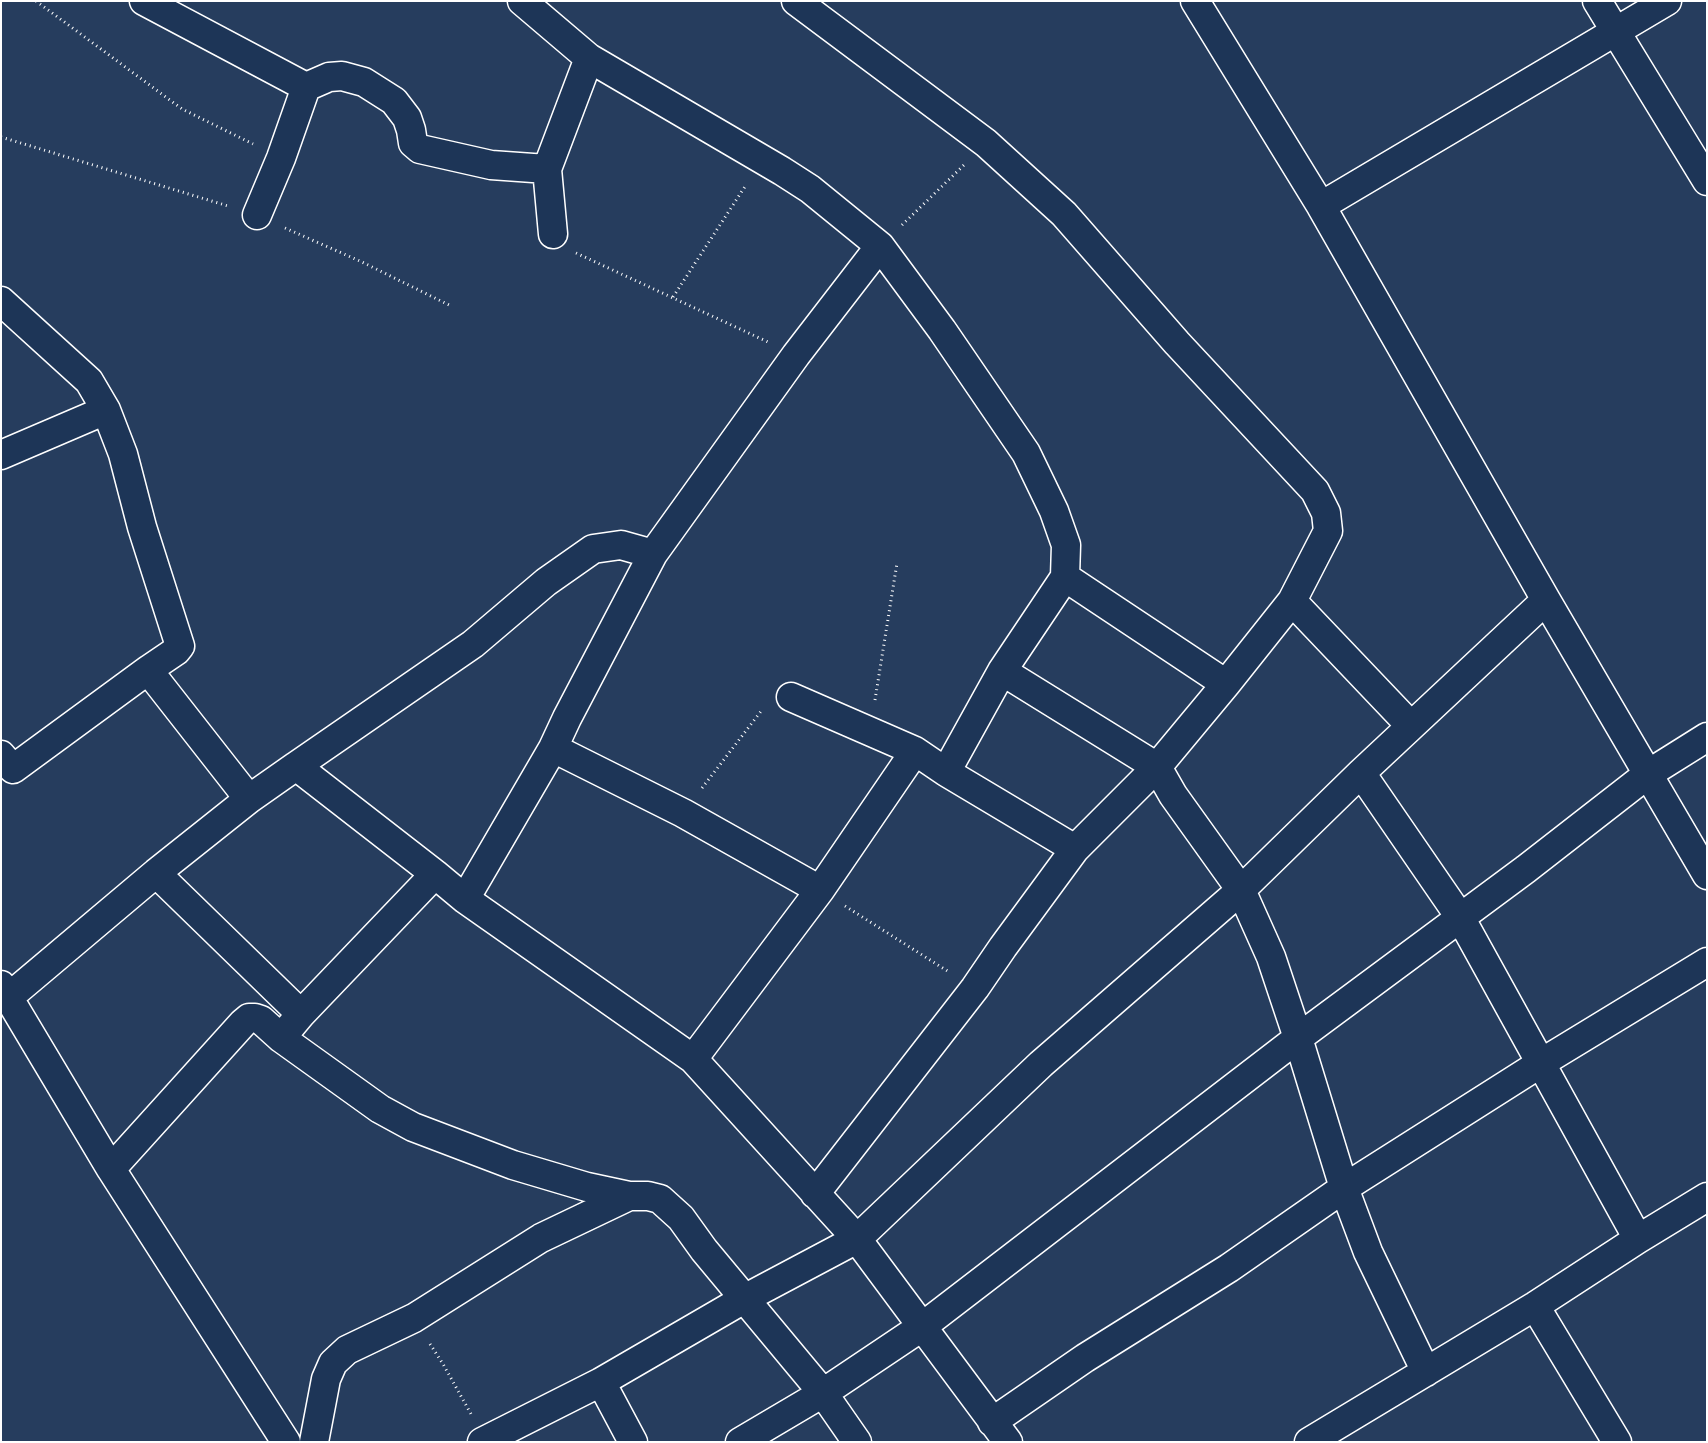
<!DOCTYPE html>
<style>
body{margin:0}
#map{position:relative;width:1708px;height:1443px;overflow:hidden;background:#263d5e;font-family:Kalam,sans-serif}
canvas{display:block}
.frame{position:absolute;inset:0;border:2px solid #fff;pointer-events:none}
</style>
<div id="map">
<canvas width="1708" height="1443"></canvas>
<div class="frame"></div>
</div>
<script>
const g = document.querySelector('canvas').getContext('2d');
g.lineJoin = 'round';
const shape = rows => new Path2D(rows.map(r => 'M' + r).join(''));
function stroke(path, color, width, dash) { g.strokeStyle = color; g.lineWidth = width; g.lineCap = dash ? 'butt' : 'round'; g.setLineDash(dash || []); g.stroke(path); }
const minor = shape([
 [144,1,306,87],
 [522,1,589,58,782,171,810,189,880,246,942,330,1026,453,1054,511,1066,545,1065,577,1002,671,946,772],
 [796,1,986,143,1064,214,1177,343,1315,491,1326,513,1328,531,1292,601,1226,684,1157,767,1075,849,1003,947,975,988,815,1194],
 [1195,1,1321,206,1546,600,1707,875],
 [1597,1,1707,181],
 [1321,206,1667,1],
 [257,215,281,158,306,87,329,77,342,76,364,82,394,101,407,118,411,130,413,143,420,149,491,165,547,169],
 [553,234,547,169,589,58],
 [1,301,89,381,106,410,123,454,142,527,180,646,176,651,148,670,13,769,1,755],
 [1,455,106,410],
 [1065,577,1226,684],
 [1292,601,1411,726],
 [148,670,249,799],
 [1002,671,1157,767,1173,795,1241,890,1271,957,1298,1038,1344,1188,1368,1252,1426,1372],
 [791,697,915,751,946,772,1075,849],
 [296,766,473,644,546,582,593,549,621,545,653,554],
 [1361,773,1460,917,1638,1239],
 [156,873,301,1014],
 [820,890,683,813,553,748,567,718,653,554,796,355,880,246],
 [465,899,553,748],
 [1,985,111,1169,286,1442],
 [9,997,156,873,249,799,296,766,435,874,465,899,693,1059,857,1239,1008,1442],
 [281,1038,301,1014,435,874],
 [693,1059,820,890,915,751],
 [111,1169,243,1023,249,1018,255,1018,261,1020,281,1038,380,1109,413,1127,513,1165,587,1187,629,1196],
 [1535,1306,1617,1442],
 [601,1382,744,1299,857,1239,1041,1064,1241,890,1361,773,1546,600],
 [992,1422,1085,1358,1229,1268,1344,1188,1541,1063,1707,962],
 [314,1442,326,1379,333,1363,347,1350,414,1318,541,1238,629,1196,648,1196,660,1199,681,1218,704,1250,823,1393,857,1442],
 [482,1442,601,1382,633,1442],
 [740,1442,823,1393,923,1326,1298,1038,1526,869,1648,774,1707,737],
 [1309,1442,1535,1306,1638,1239,1707,1197]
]);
stroke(minor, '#fff', 31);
stroke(shape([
 [36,1,182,109,253,144],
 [1,137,228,206],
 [902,225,964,165],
 [285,228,362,262,449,305],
 [576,253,768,342],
 [673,297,746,185],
 [875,700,897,563],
 [702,788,762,710],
 [845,906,949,972],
 [430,1344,443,1364,471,1414]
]), '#fff', 3, [1, 4]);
stroke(minor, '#1d3557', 28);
</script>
